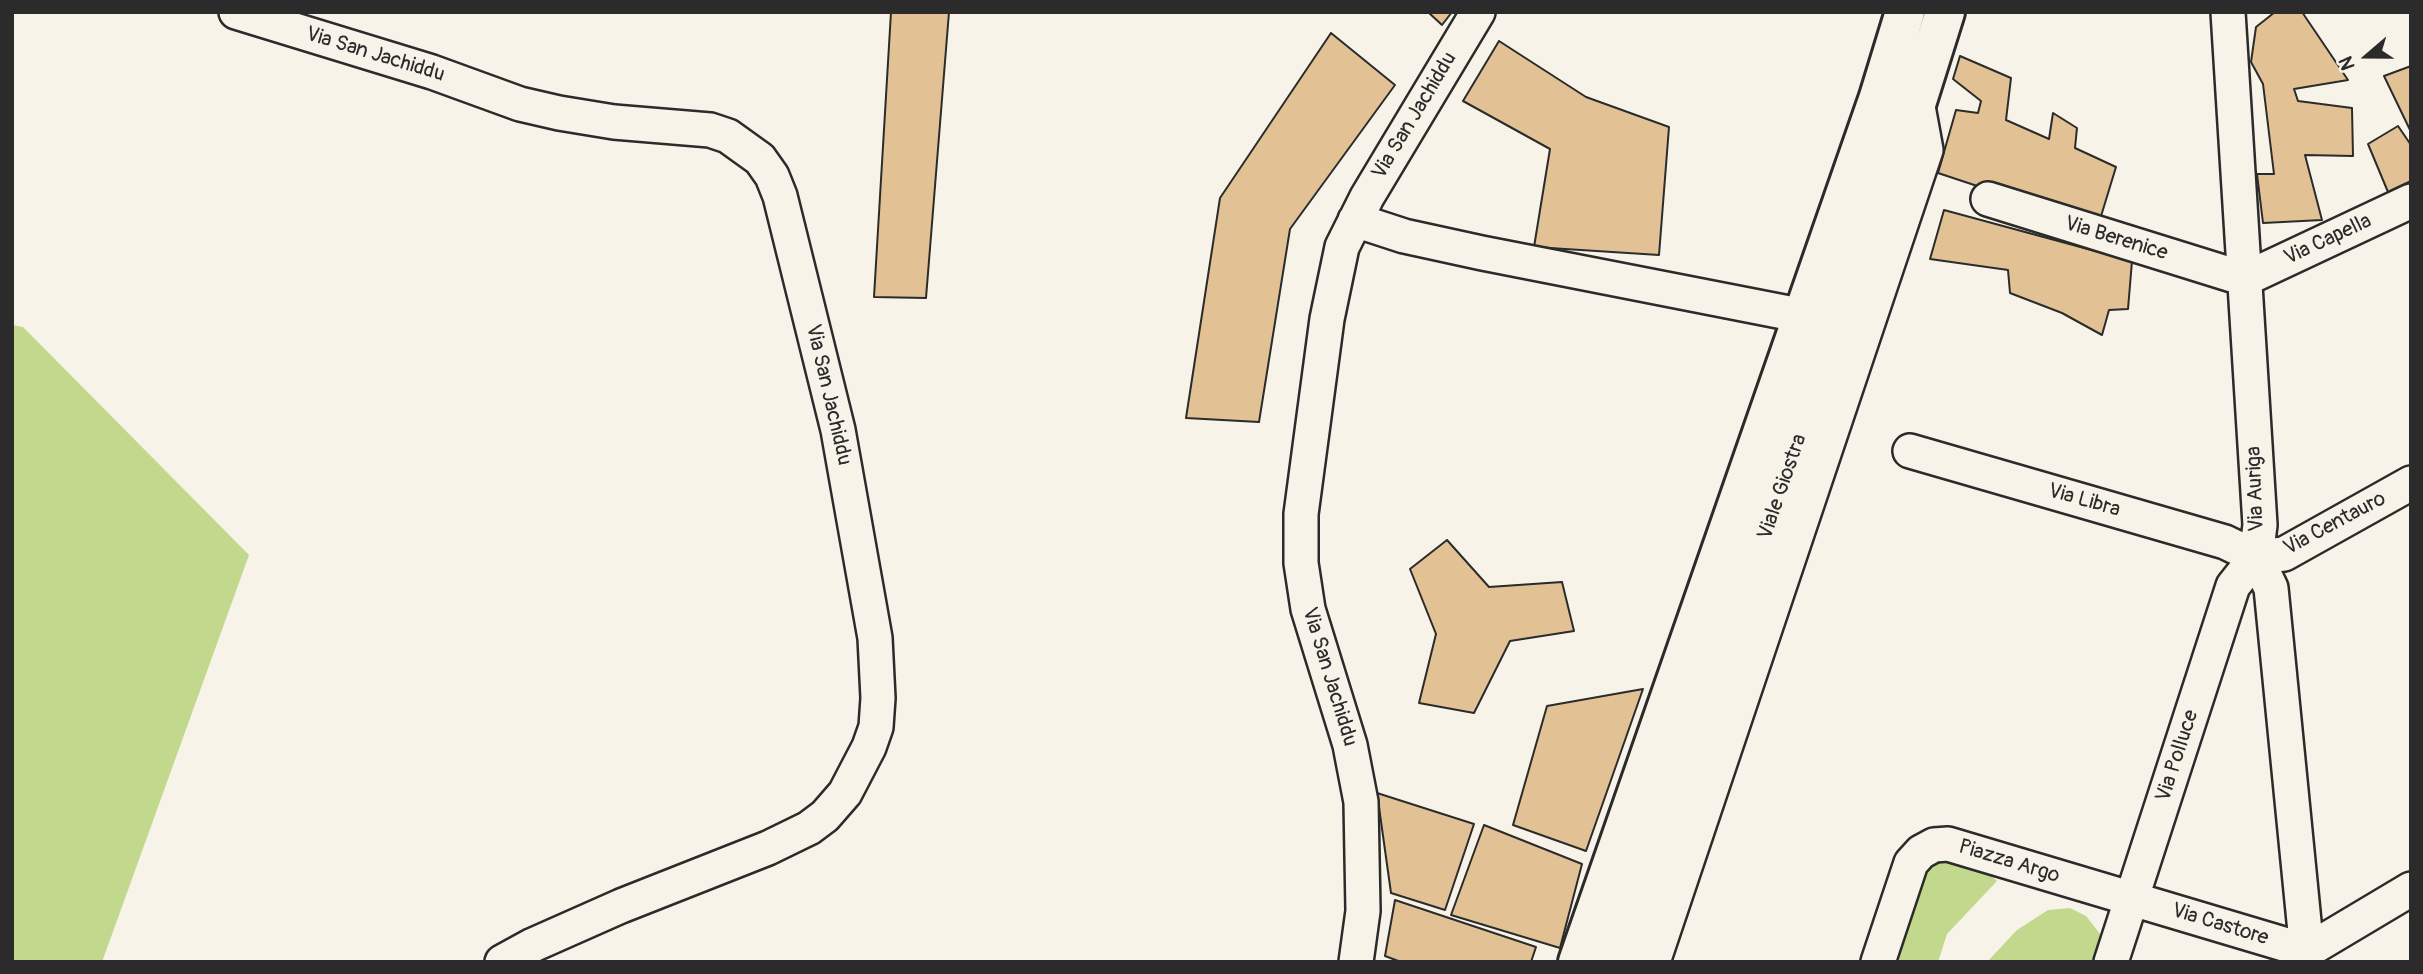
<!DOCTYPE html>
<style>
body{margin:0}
#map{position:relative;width:2423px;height:974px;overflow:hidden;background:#f7f3e8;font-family:Pangolin,sans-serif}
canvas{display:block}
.frame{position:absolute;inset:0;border:14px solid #2b2b2b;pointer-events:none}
.north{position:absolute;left:2332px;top:21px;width:70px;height:70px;-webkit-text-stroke:5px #f7f3e8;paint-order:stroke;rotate:250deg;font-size:19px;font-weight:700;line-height:28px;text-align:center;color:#2b2b2b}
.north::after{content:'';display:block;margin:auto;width:24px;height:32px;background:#2b2b2b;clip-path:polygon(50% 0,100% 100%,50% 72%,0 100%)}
</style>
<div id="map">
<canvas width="2423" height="974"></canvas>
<div class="frame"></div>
<div class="north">N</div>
</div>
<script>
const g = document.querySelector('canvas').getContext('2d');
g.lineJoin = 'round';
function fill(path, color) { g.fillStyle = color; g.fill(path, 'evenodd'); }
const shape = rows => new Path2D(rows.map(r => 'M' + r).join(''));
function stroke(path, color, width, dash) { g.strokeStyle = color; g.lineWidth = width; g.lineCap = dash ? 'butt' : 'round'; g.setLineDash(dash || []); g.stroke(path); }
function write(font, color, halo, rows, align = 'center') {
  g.font = font + ' Pangolin,sans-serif'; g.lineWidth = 7; g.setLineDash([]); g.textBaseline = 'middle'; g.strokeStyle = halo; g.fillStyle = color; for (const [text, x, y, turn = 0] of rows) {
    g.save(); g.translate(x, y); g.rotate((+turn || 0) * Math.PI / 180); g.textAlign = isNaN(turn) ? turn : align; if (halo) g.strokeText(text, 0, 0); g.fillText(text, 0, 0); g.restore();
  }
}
fill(shape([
 [12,325,23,327,249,555,102,962,12,962],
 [1947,857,1983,868,1997,881,1947,934,1938,962,1893,962,1925,865],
 [2070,908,2086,916,2101,935,2093,962,1987,962,2017,930,2048,910]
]), '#c2d88d');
const building = shape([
 [891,12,949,12,926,298,874,297,891,12],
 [1428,12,1452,12,1442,25,1428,12],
 [2275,12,2302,12,2348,80,2294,89,2298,101,2352,108,2353,156,2305,155,2322,220,2263,223,2257,174,2274,174,2263,84,2251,62,2256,27,2275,12],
 [1331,33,1395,85,1290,229,1259,422,1186,418,1220,198,1331,33],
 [1499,41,1586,97,1669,127,1659,255,1534,247,1550,149,1463,101,1499,41],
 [1960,56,2011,78,2006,120,2049,139,2053,113,2077,128,2075,148,2116,167,2098,226,1938,173,1956,110,1978,113,1981,101,1953,79,1960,56],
 [2411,66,2411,132,2384,76,2411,66],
 [2398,126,2411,145,2411,181,2388,192,2368,144,2398,126],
 [1944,210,2132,261,2128,309,2109,310,2102,335,2062,313,2010,293,2008,270,1930,259,1944,210],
 [1447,540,1489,587,1562,582,1574,631,1510,641,1474,713,1419,703,1436,634,1410,569,1447,540],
 [1643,689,1586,851,1513,825,1547,706,1643,689],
 [1377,793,1474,824,1445,910,1391,893,1377,793],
 [1484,825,1582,864,1560,948,1451,915,1484,825],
 [1395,900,1536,947,1531,962,1401,962,1385,956,1395,900]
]);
fill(building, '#e2c295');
stroke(building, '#2b2b2b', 2);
const street = shape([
 [236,12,432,72,520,104,559,113,614,122,710,130,728,136,760,159,772,176,780,196,838,430,875,638,878,698,876,727,869,747,845,793,825,816,809,828,768,848,621,906,533,945,502,962],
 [2228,12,2260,525,2256,557,2271,588,2308,962],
 [1988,199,2245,279,2411,201],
 [1355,220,1404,236,1482,253,1804,316],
 [1910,451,2225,542,2256,557],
 [2256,557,2284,554,2411,483],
 [1356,962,1363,911,1361,802,1350,745,1308,609,1301,563,1301,514,1327,319,1342,247,1367,197,1478,12],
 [1653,962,1926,150,1917,101],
 [1878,962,1911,863,1921,852,1934,845,1948,844,2307,951,2411,889],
 [2111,962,2233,586,2256,557]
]);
const primary = shape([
 [1578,962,1879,97,1905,12],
 [1617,962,1917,101,1945,12]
]);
stroke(street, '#2b2b2b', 38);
stroke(primary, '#2b2b2b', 44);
stroke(street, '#f7f3e8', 33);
stroke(primary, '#f7f3e8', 38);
write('21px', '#2b2b2b', '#f7f3e8', [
 ["Via San Jachiddu",375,55,17],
 ["Via San Jachiddu",1415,116,-59],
 ["Via Berenice",2116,239,17],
 ["Via Capella",2328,240,-25],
 ["Via San Jachiddu",828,395,77],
 ["Viale Giostra",1783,487,-71],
 ["Via Auriga",2256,489,-92],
 ["Via Libra",2084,501,16],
 ["Via Centauro",2335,524,-28],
 ["Via San Jachiddu",1329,677,73],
 ["Via Polluce",2178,756,-72],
 ["Piazza Argo",2009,862,17],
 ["Via Castore",2220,925,17]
]);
</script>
